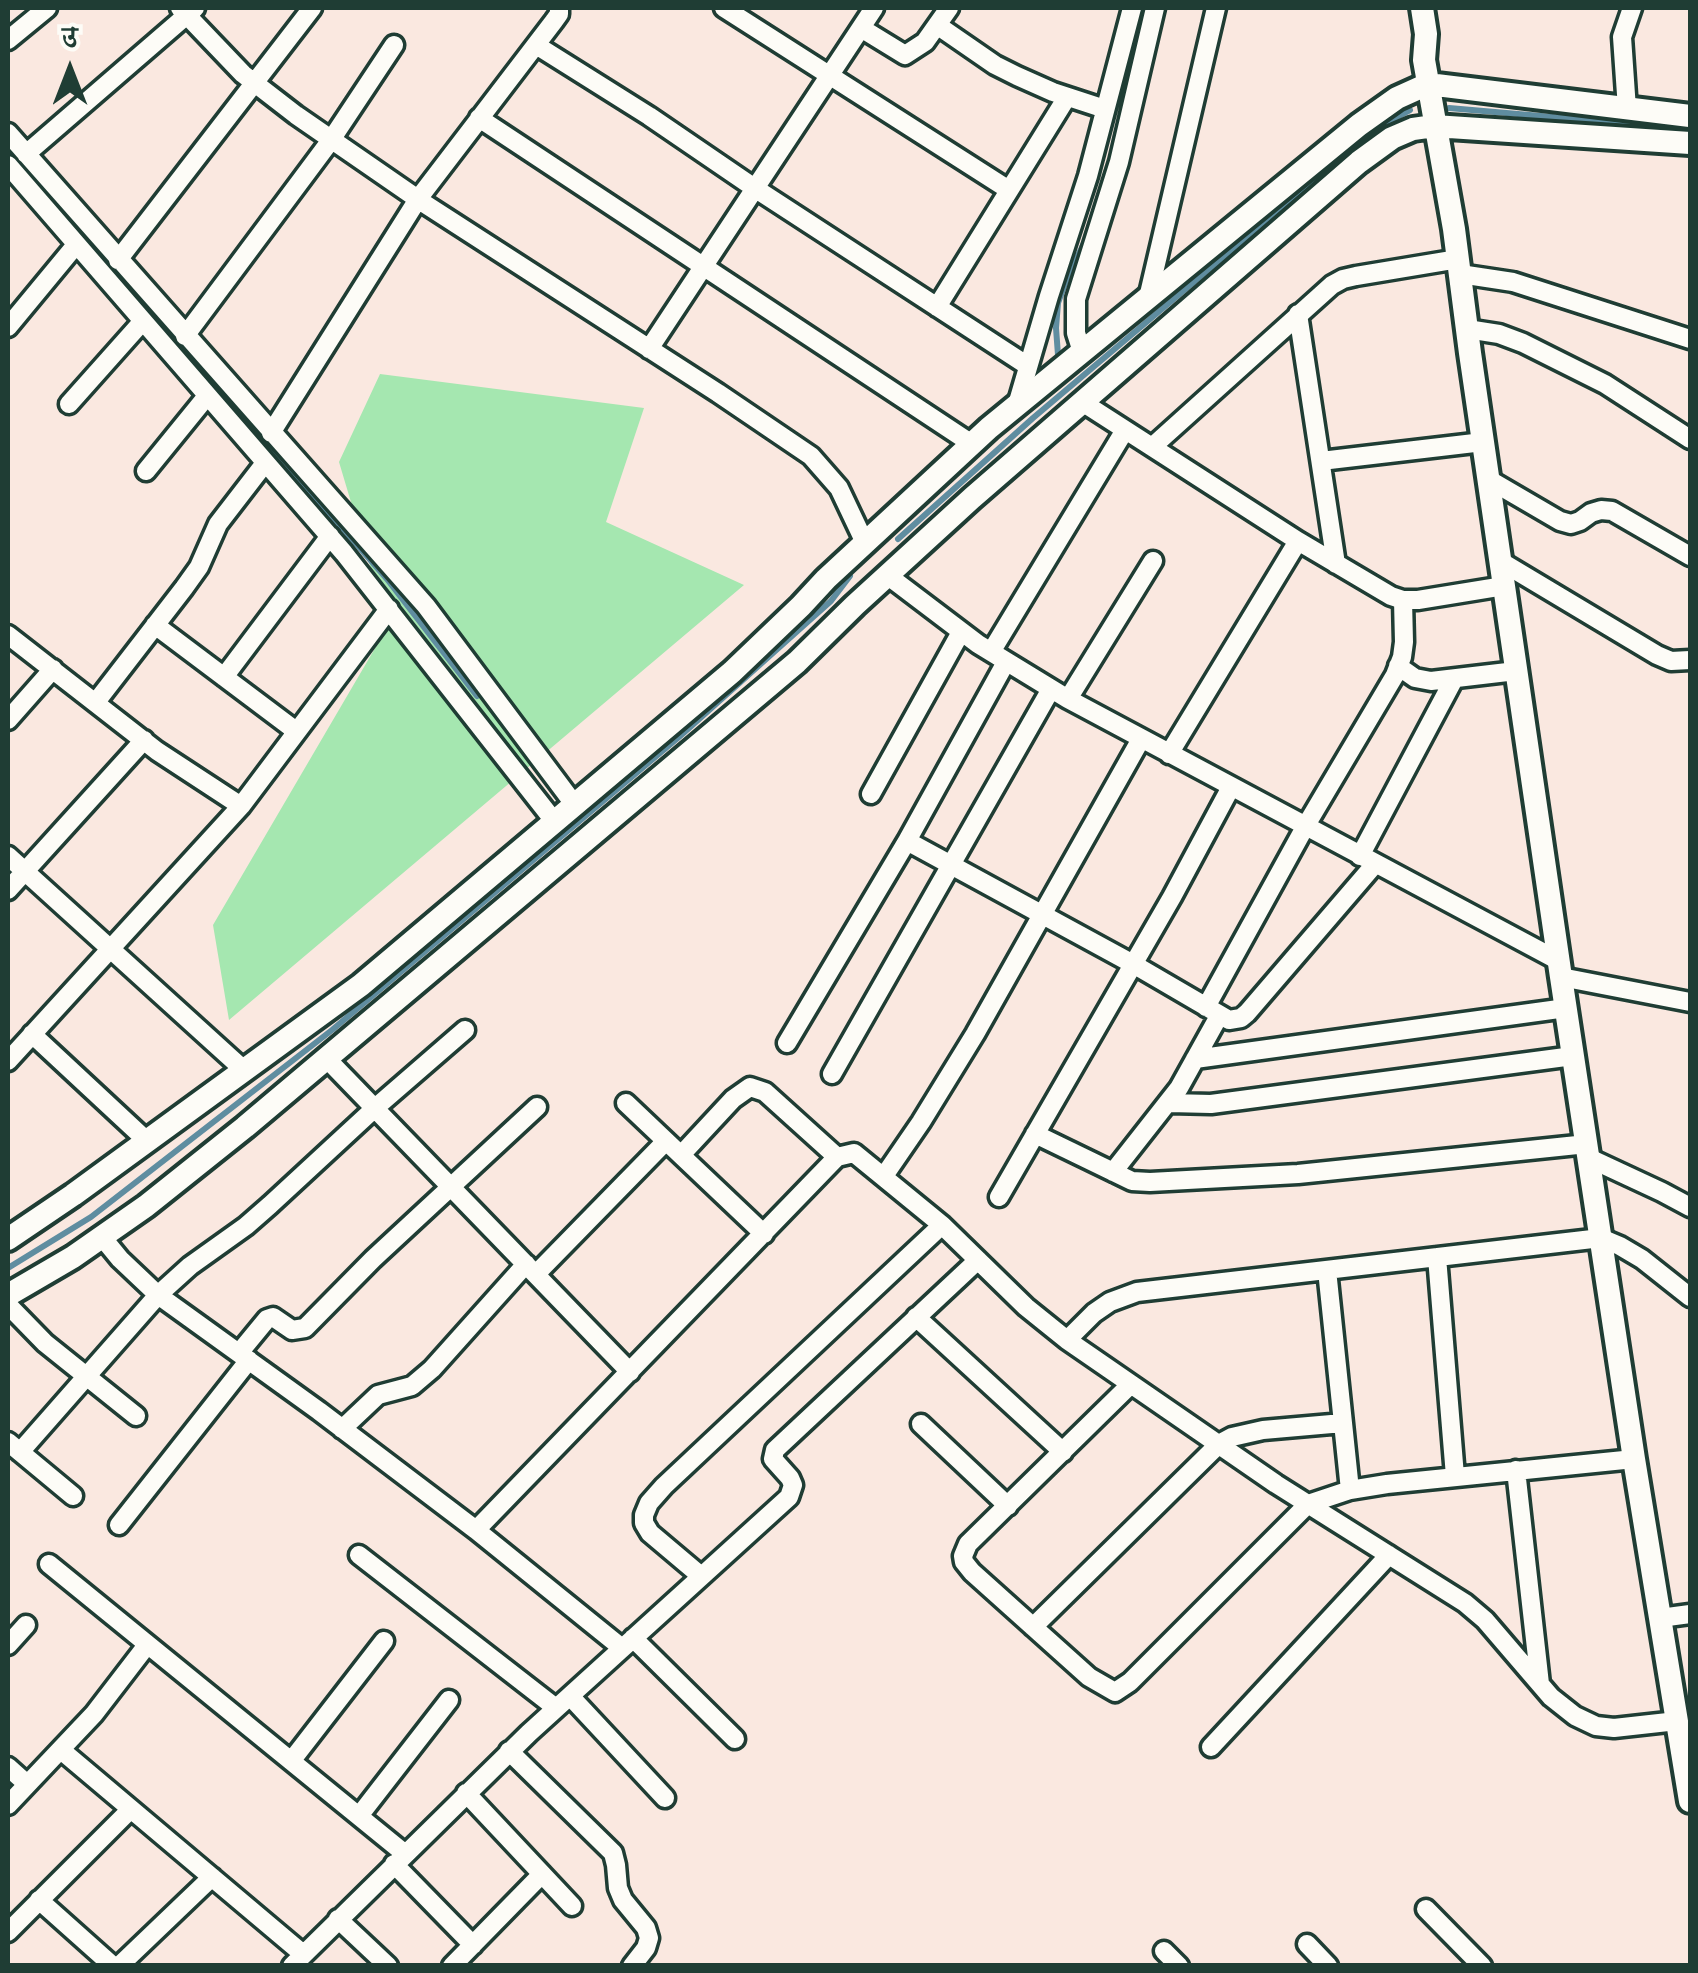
<!DOCTYPE html>
<meta charset="utf-8">
<style>
body{margin:0}
#map{position:relative;width:1698px;height:1973px;overflow:hidden;background:#fae8e0;font-family:Dekko,"Playpen Sans Deva",sans-serif}
canvas{display:block}
.frame{position:absolute;inset:0;border:10px solid #1f3d34;pointer-events:none}
.north{position:absolute;left:20px;top:20px;width:100px;height:100px;-webkit-text-stroke:8px #fdfcf7;paint-order:stroke;rotate:0deg;font-size:28px;font-weight:700;line-height:40px;text-align:center;color:#1f3d34}
.north::after{content:'';display:block;margin:auto;width:35px;height:45px;background:#1f3d34;clip-path:polygon(50% 0,100% 100%,50% 72%,0 100%)}
</style>
<div id="map">
<canvas width="1698" height="1973"></canvas>
<div class="frame"></div>
<div class="north">उ</div>
</div>
<script>
const g = document.querySelector('canvas').getContext('2d');
g.lineJoin = 'round';
function fill(path, color) { g.fillStyle = color; g.fill(path, 'evenodd'); }
const shape = rows => new Path2D(rows.map(r => 'M' + r).join(''));
function stroke(path, color, width, dash) { g.strokeStyle = color; g.lineWidth = width; g.lineCap = dash ? 'butt' : 'round'; g.setLineDash(dash || []); g.stroke(path); }
fill(shape([
 [380,374,644,408,606,522,744,585,229,1020,213,925,388,626,339,462]
]), '#a5e7b0');
stroke(shape([
 [1449,108,1690,129],
 [8,146,387,579,477,696],
 [1058,355,1056,328,1058,303,1067,278,1088,235],
 [898,539,1033,418,1376,128,1410,110],
 [8,1268,91,1217,332,1030,679,737,831,601,850,576]
]), '#5f8da0', 6);
const minor = shape([
 [180,8,243,74,296,115,425,204,718,393,811,456,839,488,865,543],
 [724,8,1009,190],
 [937,25,995,65,1017,76,1053,92,1105,109],
 [861,28,905,55,925,42,949,8],
 [8,40,47,8],
 [536,45,649,116,756,189,1028,366],
 [1627,109,1622,37,1632,8],
 [479,118,972,444],
 [8,133,426,606,574,804],
 [26,154,195,8],
 [8,165,344,553,554,821],
 [118,260,312,8],
 [1460,274,1513,282,1690,339],
 [1148,298,1216,8],
 [937,307,1067,97],
 [1298,314,1336,564],
 [8,327,75,246],
 [1467,329,1499,334,1523,343,1605,384,1690,439],
 [185,336,331,140,394,45],
 [649,349,874,8],
 [1082,352,1076,333,1076,299,1119,162,1155,8],
 [1082,402,1298,541,1391,596,1403,600,1418,600,1504,586],
 [69,404,142,322],
 [1017,405,1049,296,1088,176,1132,8],
 [271,433,418,199,554,21,559,14,559,8],
 [1152,447,1332,285,1343,279,1356,276,1458,259],
 [1321,461,1483,442],
 [146,471,207,396],
 [1488,479,1560,521,1571,524,1580,521,1591,513,1601,510,1612,511,1690,556],
 [1500,561,1657,655,1671,661,1690,660],
 [887,575,978,644,1068,699,1559,961],
 [155,625,296,731],
 [8,635,157,751,241,806],
 [991,652,1125,430],
 [1398,666,1415,678,1431,681,1516,671],
 [224,677,330,536],
 [1068,699,1153,561],
 [96,702,184,588,199,567,218,524,265,463],
 [8,720,53,669],
 [1169,754,1298,541],
 [871,794,961,632],
 [907,841,1133,964,1229,1020,1241,1018,1247,1013,1375,864],
 [8,856,245,1071],
 [1360,856,1454,679],
 [8,890,144,740],
 [1561,977,1690,1002],
 [1206,1007,1305,827,1395,675,1402,657,1404,642,1403,600],
 [32,1034,147,1141],
 [787,1043,907,841,1006,662],
 [327,1059,630,1372],
 [1195,1059,1566,1008],
 [8,1061,241,806,389,609],
 [832,1074,1051,689],
 [626,1103,764,1234],
 [1169,1103,1211,1104,1573,1056],
 [1035,1134,1132,1181,1150,1182,1298,1174,1587,1144],
 [681,1155,733,1099,750,1087,765,1092,837,1157],
 [1589,1158,1662,1192,1690,1207],
 [1113,1172,1179,1088,1219,1016],
 [884,1176,921,1122,975,1034,1141,739],
 [999,1197,1172,897,1231,787],
 [102,1237,120,1259,158,1295,319,1411,476,1530,622,1648],
 [1437,1257,1455,1476],
 [1327,1270,1350,1490],
 [536,1274,666,1141],
 [8,1305,45,1343,136,1416],
 [916,1317,1063,1452],
 [1067,1340,1094,1313,1110,1302,1137,1292,1601,1238,1620,1246,1642,1259,1690,1297],
 [239,1353,267,1319,273,1317,292,1330,305,1328,373,1259,537,1107],
 [1130,1385,968,1544,963,1556,964,1562,972,1572,1089,1677,1115,1692,1130,1682,1308,1504,1350,1490,1387,1484,1634,1459],
 [921,1424,1008,1506],
 [342,1429,378,1395,412,1386,432,1369,526,1264],
 [8,1442,73,1496],
 [20,1452,158,1295,190,1266,246,1226,270,1205,375,1108,465,1030],
 [1516,1470,1540,1684],
 [119,1525,249,1360],
 [476,1530,837,1157,854,1153,942,1225,1026,1307,1067,1340,1276,1484,1465,1603,1485,1620,1551,1697,1575,1716,1596,1726,1614,1728,1677,1721],
 [359,1555,556,1708],
 [49,1564,404,1853],
 [701,1576,650,1533,644,1523,644,1515,649,1503,664,1486,942,1225],
 [1660,1618,1690,1614],
 [1033,1627,1219,1444,1232,1437,1263,1430,1343,1423],
 [633,1638,735,1739],
 [8,1645,26,1625],
 [570,1696,665,1798],
 [1211,1747,1389,1555],
 [61,1750,303,1954],
 [509,1751,613,1853,616,1865,618,1888,623,1900,646,1928,649,1938,646,1948,632,1966],
 [292,1760,384,1641],
 [8,1767,27,1784],
 [466,1793,572,1906],
 [8,1805,94,1714,147,1645],
 [359,1816,449,1700],
 [394,1864,473,1945],
 [39,1900,113,1966],
 [1426,1909,1482,1966],
 [338,1919,388,1966],
 [8,1932,131,1809],
 [1307,1944,1328,1966],
 [1164,1951,1179,1966],
 [119,1966,212,1877],
 [292,1966,529,1733,789,1497,793,1485,790,1478,773,1459,775,1450,978,1260],
 [452,1966,542,1874]
]);
const tertiary = shape([
 [1422,8,1426,34,1424,60,1454,229,1470,353,1561,977,1634,1459,1690,1801],
 [8,1239,73,1195,361,985,732,672,801,606,826,579,989,428,1359,125,1397,98,1428,84,1690,116],
 [8,1295,73,1257,146,1206,245,1127,797,662,855,605,972,498,1359,162,1392,138,1413,129,1434,126,1690,143]
]);
stroke(minor, '#1f3d34', 25);
stroke(tertiary, '#1f3d34', 30);
stroke(minor, '#fdfcf7', 18);
stroke(tertiary, '#fdfcf7', 22);
</script>
